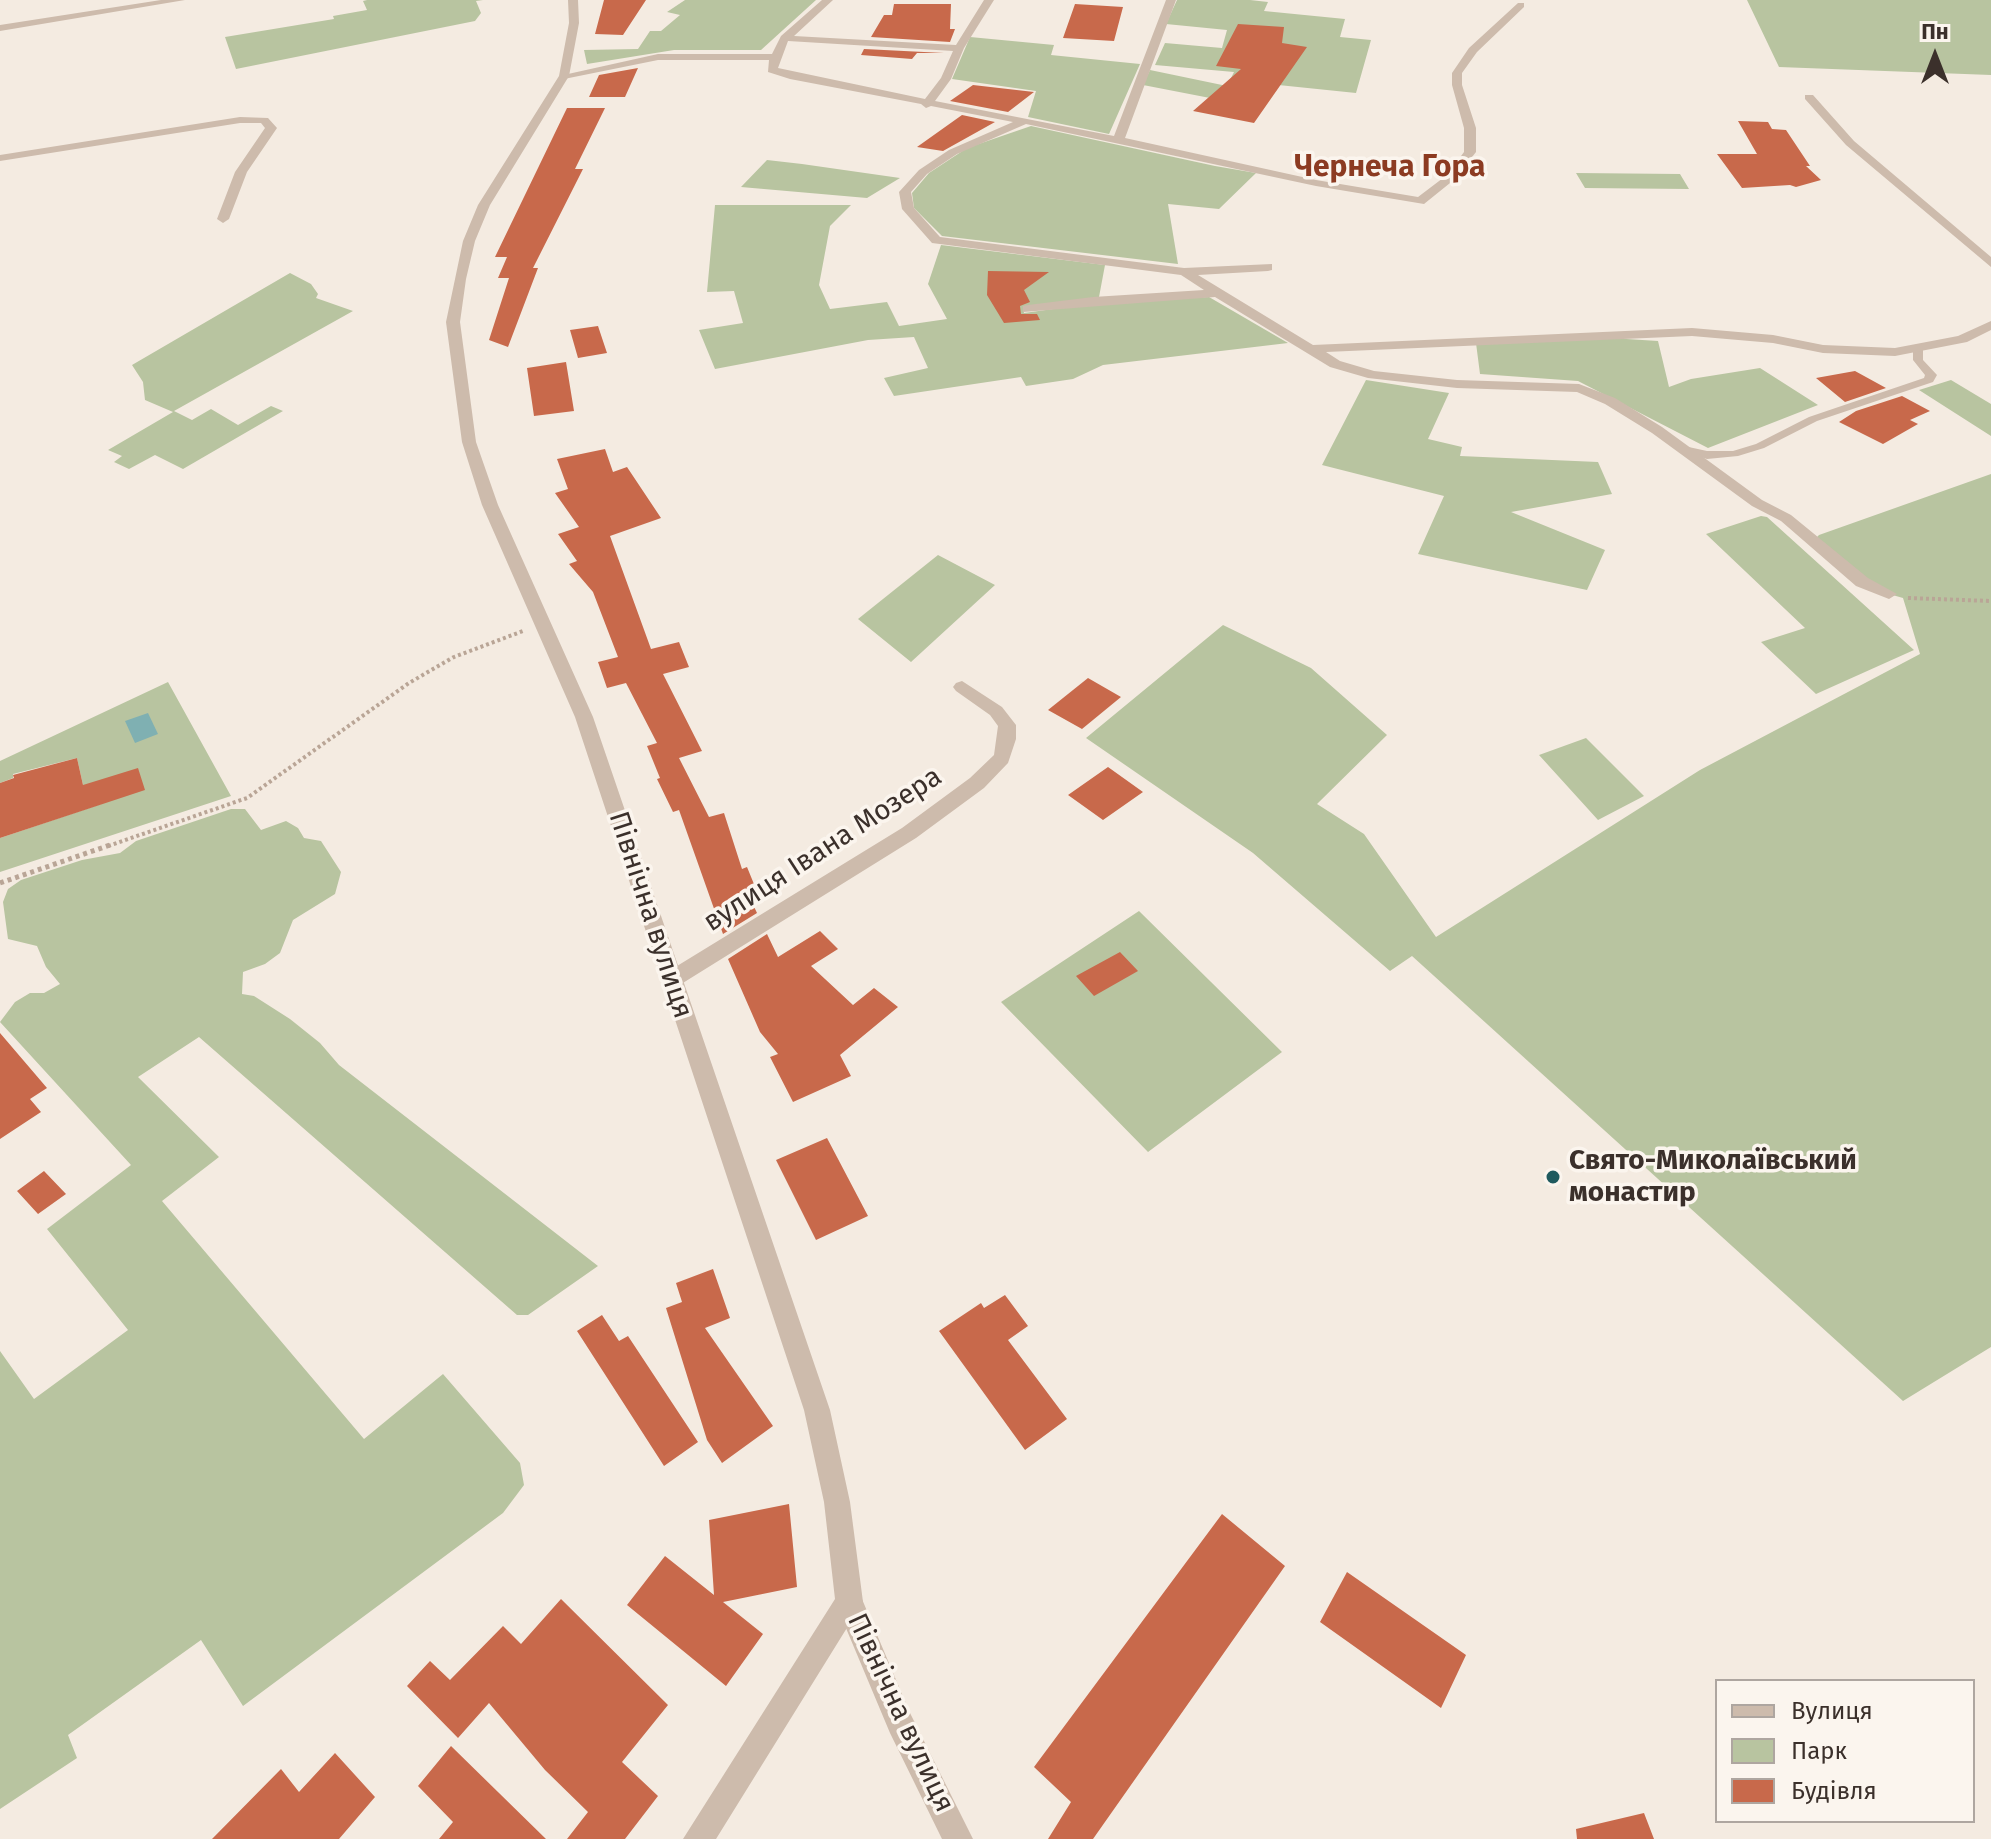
<!DOCTYPE html>
<meta charset="utf-8">
<style>
body{margin:0}
#map{position:relative;width:1991px;height:1839px;overflow:hidden;background:#f4ebe1;font-family:"Fira Sans",sans-serif}
canvas{display:block}
.legend{position:absolute;left:1715px;top:1679px;width:260px;height:144px;box-sizing:border-box;background:#fbf5ee;border:2px solid #aea6a0;margin:0;padding:10px 14px;list-style:none;font-size:24px;color:#3b302b}
.legend li{display:flex;align-items:center;gap:16px;height:40px}
.legend b{width:40px;border:2px solid #aea6a0}
.north{position:absolute;left:1895px;top:16px;width:80px;height:80px;-webkit-text-stroke:6px #fbf5ee;paint-order:stroke;rotate:0deg;font-size:22px;font-weight:700;line-height:32px;text-align:center;color:#3b302b}
.north::after{content:'';display:block;margin:auto;width:28px;height:36px;background:#3b302b;clip-path:polygon(50% 0,100% 100%,50% 72%,0 100%)}
</style>
<div id="map">
<canvas width="1991" height="1839"></canvas>
<ul class="legend">
<li><b style="height:10px;background:#cdbbac"></b>Вулиця</li>
<li><b style="height:22px;background:#b8c4a0"></b>Парк</li>
<li><b style="height:22px;background:#c8694b"></b>Будівля</li>
</ul>
<div class="north">Пн</div>
</div>
<script>
const g = document.querySelector('canvas').getContext('2d');
g.lineJoin = 'round';
function fill(path, color) { g.fillStyle = color; g.fill(path, 'evenodd'); }
const shape = rows => new Path2D(rows.map(r => 'M' + r).join(''));
function stroke(path, color, width, dash) { g.strokeStyle = color; g.lineWidth = width; g.lineCap = dash ? 'butt' : 'round'; g.setLineDash(dash || []); g.stroke(path); }
function write(font, color, halo, rows, align = 'center') {
  g.font = font + ' "Fira Sans",sans-serif'; g.lineWidth = 7; g.setLineDash([]); g.textBaseline = 'middle'; g.strokeStyle = halo; g.fillStyle = color; for (const [text, x, y, turn = 0] of rows) {
    g.save(); g.translate(x, y); g.rotate((+turn || 0) * Math.PI / 180); g.textAlign = isNaN(turn) ? turn : align; if (halo) g.strokeText(text, 0, 0); g.fillText(text, 0, 0); g.restore();
  }
}
fill(shape([
 [367,0,483,0,476,1,481,13,475,21,236,69,225,37,334,19,333,16,367,10,363,1],
 [685,0,816,0,761,50,674,50,587,64,584,50,638,49,650,31,661,31,680,15,667,12],
 [1177,0,1250,0,1268,2,1264,11,1345,19,1340,37,1371,40,1356,93,1230,80,1234,72,1155,65,1165,43,1222,48,1227,30,1166,24],
 [1747,0,1991,0,1991,75,1779,67],
 [970,37,1054,45,1051,55,1140,64,1109,134,1028,117,1036,91,952,79],
 [1150,70,1251,91,1241,104,1143,85],
 [1031,126,1215,166,1256,173,1219,209,1168,204,1178,264,942,236,914,208,912,193,929,173,967,148],
 [767,160,802,164,900,178,867,198,741,187],
 [1576,173,1680,174,1689,189,1585,188],
 [715,205,851,205,830,226,819,285,830,309,887,302,899,326,947,319,928,284,941,245,1105,265,1099,297,1023,308,1024,313,1089,304,1209,297,1288,343,1103,365,1073,379,1026,386,1021,377,894,396,884,378,928,368,914,337,868,340,715,369,699,330,743,323,734,291,707,292],
 [290,273,311,284,318,294,316,298,353,311,174,411,192,420,211,409,238,425,271,406,283,411,183,469,155,455,129,469,114,462,122,456,108,450,173,412,145,400,143,382,132,365],
 [1611,338,1658,341,1669,387,1691,379,1760,368,1818,405,1708,448,1578,381,1480,374,1476,343],
 [1366,380,1449,393,1428,439,1462,447,1460,456,1598,462,1612,494,1511,512,1605,550,1587,590,1418,554,1444,496,1322,465],
 [1951,380,1991,404,1991,436,1919,390],
 [1991,474,1991,1347,1903,1401,1412,956,1390,971,1253,853,1086,738,1223,625,1311,668,1387,735,1317,804,1364,834,1436,937,1700,770,1920,654,1903,598,1889,594,1813,541,1819,535],
 [1761,516,1767,517,1914,650,1816,694,1761,642,1805,628,1706,534],
 [938,555,995,585,911,662,858,619],
 [168,682,231,796,0,872,0,838,101,804,83,785,77,758,13,774,13,778,0,783,0,761],
 [1586,738,1644,796,1598,820,1539,755],
 [231,809,245,809,261,830,286,821,298,828,304,838,321,841,341,872,335,894,293,920,280,953,265,964,243,972,242,994,254,996,290,1019,320,1043,339,1065,598,1266,528,1315,517,1315,199,1037,138,1077,219,1157,162,1201,364,1439,443,1374,520,1463,524,1485,503,1513,243,1706,201,1640,68,1735,77,1758,0,1809,0,1351,34,1399,128,1330,47,1229,131,1165,0,1022,15,1002,30,993,44,993,60,984,46,967,37,946,8,939,3,902,8,889,21,880,82,860,120,853,136,841],
 [1139,911,1282,1052,1148,1152,1001,1002]
]), '#b8c4a0');
fill(shape([
 [148,713,158,734,135,743,125,721]
]), '#7fb0b2');
fill(shape([
 [604,0,646,0,623,35,595,34],
 [894,4,951,4,950,29,955,29,950,42,871,37,884,15,892,15],
 [1075,4,1123,7,1114,41,1063,38],
 [1238,24,1284,27,1282,43,1307,47,1254,123,1193,111,1241,69,1216,66],
 [864,49,944,53,917,53,912,59,861,55],
 [638,68,625,97,589,97,599,75],
 [973,85,1034,92,1008,112,950,101],
 [567,108,605,108,575,169,583,169,533,268,538,268,508,347,489,340,509,278,498,278,507,257,495,257],
 [962,115,995,122,943,151,917,147],
 [1738,121,1768,122,1772,129,1786,130,1810,166,1806,166,1821,180,1796,187,1790,185,1742,188,1717,154,1757,154],
 [988,271,1049,272,1024,290,1030,302,1020,306,1021,314,1037,314,1040,320,1004,323,987,295],
 [598,326,607,353,578,358,570,330],
 [566,362,574,411,534,416,527,368],
 [1855,371,1886,388,1845,402,1816,378],
 [1902,396,1930,411,1910,420,1918,424,1883,444,1839,422,1856,411],
 [605,449,613,472,627,467,661,518,610,536,651,649,679,642,689,667,663,674,702,751,679,758,709,817,724,813,742,869,747,867,756,889,747,892,757,913,723,934,679,810,673,812,657,779,660,778,647,746,657,743,626,683,607,688,598,662,618,657,593,592,569,564,577,561,558,534,579,527,555,493,568,489,557,459],
 [1088,678,1121,697,1082,729,1048,710],
 [77,758,83,785,138,768,145,790,0,838,0,783,14,778,13,775],
 [1108,767,1143,792,1103,820,1068,795],
 [820,931,838,949,811,966,853,1005,874,988,898,1007,840,1055,851,1076,793,1102,770,1057,778,1054,760,1032,728,959,767,934,778,957],
 [1120,952,1138,971,1094,996,1076,976],
 [0,1033,47,1088,30,1099,41,1112,0,1139],
 [827,1138,868,1216,816,1240,776,1160],
 [44,1171,66,1194,38,1214,17,1191],
 [713,1269,730,1318,705,1328,773,1426,722,1463,707,1440,666,1308,682,1302,676,1283],
 [1005,1295,1028,1326,1008,1340,1067,1419,1025,1450,939,1331,981,1303,984,1308],
 [602,1315,619,1341,628,1336,698,1442,664,1466,577,1331],
 [789,1504,797,1587,723,1602,763,1634,726,1686,627,1605,665,1556,714,1595,709,1520],
 [1222,1514,1285,1566,1093,1839,1048,1839,1071,1802,1034,1767],
 [1347,1572,1466,1655,1441,1708,1320,1622],
 [561,1599,668,1705,622,1762,658,1796,625,1839,567,1839,588,1812,545,1770,489,1703,458,1738,407,1686,430,1661,450,1680,503,1626,521,1644],
 [451,1746,546,1839,439,1839,453,1822,418,1786],
 [335,1753,375,1797,339,1839,212,1839,281,1769,299,1792],
 [1644,1813,1654,1839,1577,1839,1576,1829]
]), '#c8694b');
stroke(shape([
 [1908,598,1991,601],
 [108,846,247,798,409,683,454,657,523,631]
]), '#b9a596', 4, [3, 3]);
stroke(shape([
 [0,883,113,844]
]), '#b9a596', 5, [4, 4]);
fill(shape([
 [1918,345,1923,348,1923,360,1937,375,1933,382,1817,421,1764,448,1738,456,1707,459,1678,450,1684,446,1707,451,1733,451,1756,444,1809,417,1924,378,1925,375,1913,360,1913,348,1918,345]
]), '#cdbbac');
fill(shape([
 [161,0,185,0,0,31,0,25,161,0],
 [822,0,833,0,794,36,956,45,984,0,994,0,964,48,951,79,935,101,1114,136,1166,0,1176,0,1125,138,1316,180,1418,197,1447,175,1464,152,1464,128,1452,85,1452,73,1469,48,1518,3,1524,3,1524,7,1477,52,1462,73,1462,85,1476,128,1476,152,1455,179,1424,204,1316,186,1026,124,957,154,927,174,911,192,914,208,940,237,1184,268,1272,264,1272,270,1268,271,1198,275,1313,345,1692,328,1773,335,1823,345,1895,348,1958,336,1991,321,1991,330,1967,342,1895,356,1823,353,1773,343,1692,336,1326,352,1340,361,1374,371,1457,380,1579,384,1615,398,1662,427,1762,500,1791,515,1868,578,1897,594,1889,599,1856,586,1781,521,1752,506,1652,433,1605,404,1577,392,1457,388,1368,378,1330,367,1215,297,1023,312,1023,306,1028,305,1093,297,1204,290,1181,275,932,243,902,209,899,192,919,170,949,150,1013,122,931,106,926,108,921,104,790,79,768,72,769,60,658,60,564,79,559,76,658,54,772,54,781,36,822,0],
 [788,41,953,51,941,78,925,99,778,68,788,41],
 [1805,95,1813,95,1854,141,1991,257,1991,267,1846,145,1805,99,1805,95],
 [240,117,268,118,277,128,247,172,229,219,223,223,217,219,235,172,265,128,261,123,240,123,0,161,0,155,240,117],
 [962,681,1002,707,1016,725,1016,739,1008,763,984,788,916,838,678,986,664,986,661,980,664,974,902,828,970,778,994,755,998,726,990,715,956,691,953,687,956,683,962,681],
 [849,1588,859,1592,910,1713,973,1839,942,1839,890,1733,835,1602,839,1592,849,1588]
]), '#cdbbac');
fill(shape([
 [568,0,578,0,579,23,569,76,490,205,475,241,466,279,460,322,476,442,498,505,593,717,830,1410,850,1502,863,1602,716,1839,683,1839,835,1599,824,1502,804,1410,575,717,482,505,462,442,446,322,463,241,478,205,559,76,569,23,568,0]
]), '#cdbbac');
for (const [x, y, r, color] of [
 [1553,1177,8,"#1f5a5e"]
]) { const dot = new Path2D(); dot.arc(x, y, r, 0, 2 * Math.PI); g.fillStyle = color; g.fill(dot); stroke(dot, '#fbf5ee', 3); }
write('28px', '#3b302b', '#fbf5ee', [
 ["вулиця Івана Мозера",823,850,-33],
 ["Північна вулиця",650,915,72],
 ["Північна вулиця",900,1713,65]
]);
write('bold 28px', '#3b302b', '#fbf5ee', [
 ["Свято-Миколаївський",1569,1161],
 ["монастир",1569,1193]
], 'left');
write('bold 30px', '#8c3b22', '#fbf5ee', [
 ["Чернеча Гора",1390,168]
]);
</script>
